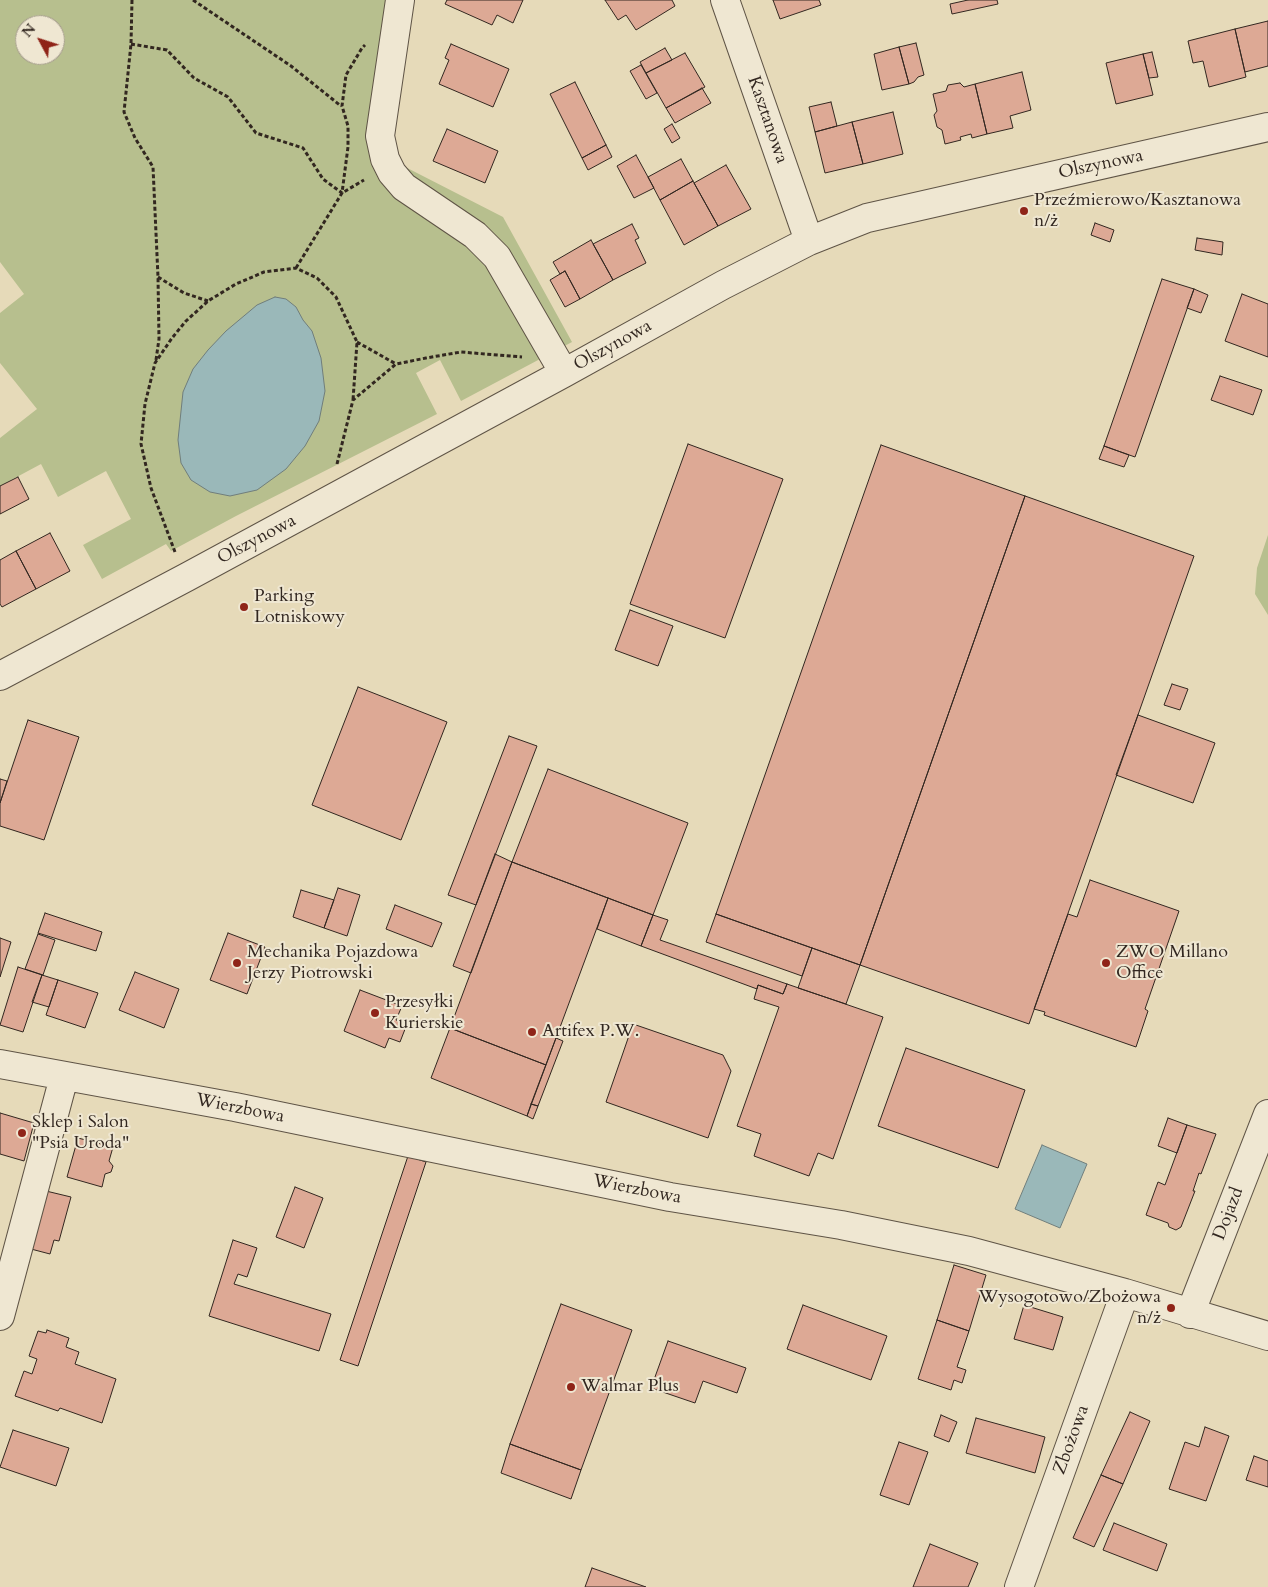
<!DOCTYPE html>
<meta charset="utf-8">
<style>
body{margin:0}
#map{position:relative;width:1268px;height:1587px;overflow:hidden;background:#e6dab9;font-family:Cardo,serif}
canvas{display:block}
.north{position:absolute;left:15px;top:15px;width:50px;height:50px;box-sizing:border-box;background:#efe7d2;border:1px solid #a39a8b;border-radius:50%;rotate:310deg;font-size:14px;font-weight:700;line-height:20px;text-align:center;color:#322720}
.north::after{content:'';display:block;margin:auto;width:18px;height:22px;background:#8f2418;clip-path:polygon(50% 0,100% 100%,50% 72%,0 100%)}
</style>
<div id="map">
<canvas width="1268" height="1587"></canvas>
<div class="north">N</div>
</div>
<script>
const g = document.querySelector('canvas').getContext('2d');
g.lineJoin = 'round';
function fill(path, color) { g.fillStyle = color; g.fill(path, 'evenodd'); }
const shape = rows => new Path2D(rows.map(r => 'M' + r).join(''));
function stroke(path, color, width, dash) { g.strokeStyle = color; g.lineWidth = width; g.lineCap = dash ? 'butt' : 'round'; g.setLineDash(dash || []); g.stroke(path); }
function write(font, color, halo, rows, align = 'center') {
  g.font = font + ' Cardo,serif'; g.lineWidth = 4; g.setLineDash([]); g.textBaseline = 'middle'; g.strokeStyle = halo; g.fillStyle = color; for (const [text, x, y, turn = 0] of rows) {
    g.save(); g.translate(x, y); g.rotate((+turn || 0) * Math.PI / 180); g.textAlign = isNaN(turn) ? turn : align; if (halo) g.strokeText(text, 0, 0); g.fillText(text, 0, 0); g.restore();
  }
}
fill(shape([
 [0,0,390,0,374,151,503,217,572,342,461,401,440,360,416,373,437,414,236,516,171,551,166,544,102,579,83,545,131,519,106,471,58,497,41,464,0,486,0,438,37,409,0,363,0,313,24,294,0,262],
 [25,25,55,25,55,55,25,55],
 [1268,535,1268,615,1255,594,1257,568]
]), '#b7bf8e');
const water = shape([
 [275,297,286,299,296,307,303,320,312,331,321,358,325,391,319,421,305,446,286,469,257,490,230,496,210,492,191,480,181,463,178,440,183,392,193,369,208,350,226,331,257,305,275,297],
 [1042,1145,1087,1164,1060,1228,1015,1209,1042,1145]
]);
fill(water, '#9ab8b9');
stroke(water, '#707e7c', 1);
const building = shape([
 [447,0,523,0,513,23,497,15,492,25,445,4,447,0],
 [605,0,672,0,675,6,636,30,626,15,618,20,605,0],
 [773,0,819,0,821,5,780,19,773,0],
 [968,0,997,0,998,4,952,14,950,4,968,0],
 [1268,21,1268,66,1245,72,1235,29,1268,21],
 [1235,29,1246,77,1209,87,1203,61,1193,63,1188,41,1235,29],
 [916,43,924,75,918,77,914,82,909,84,899,47,916,43],
 [451,44,509,69,493,107,439,84,449,60,445,58,451,44],
 [899,47,909,84,882,90,874,54,899,47],
 [665,48,672,60,646,73,640,62,665,48],
 [1152,52,1158,77,1149,78,1143,54,1152,52],
 [685,53,705,87,666,108,646,73,685,53],
 [1143,54,1153,95,1116,104,1106,63,1143,54],
 [641,65,657,93,646,99,630,71,641,65],
 [1022,72,1031,110,1010,116,1013,128,987,134,975,84,1022,72],
 [575,82,606,145,582,158,550,94,575,82],
 [960,83,964,87,975,84,987,134,972,138,971,134,960,137,961,140,945,144,942,130,937,127,934,115,937,111,933,94,946,91,948,85,960,83],
 [702,88,711,103,675,123,666,108,702,88],
 [831,102,837,126,815,132,809,107,831,102],
 [893,112,903,154,863,164,852,122,893,112],
 [852,122,863,164,825,173,815,132,852,122],
 [672,124,680,138,672,143,664,129,672,124],
 [447,129,498,151,485,183,433,161,447,129],
 [606,145,612,157,588,170,582,158,606,145],
 [636,155,654,188,634,198,617,166,636,155],
 [681,159,693,181,660,200,648,177,681,159],
 [726,165,751,209,718,226,694,183,726,165],
 [693,181,718,226,684,245,660,200,693,181],
 [1095,223,1114,230,1110,242,1091,235,1095,223],
 [632,224,639,238,635,240,646,263,613,280,593,244,632,224],
 [1197,238,1223,242,1222,255,1195,250,1197,238],
 [591,240,613,280,580,299,565,271,560,274,553,262,591,240],
 [565,271,580,299,565,307,550,280,565,271],
 [1162,279,1194,289,1135,457,1104,446,1162,279],
 [1194,289,1208,295,1201,313,1187,308,1194,289],
 [1242,294,1268,304,1268,357,1225,341,1242,294],
 [1220,376,1262,390,1253,415,1211,400,1220,376],
 [688,444,783,479,725,638,630,604,688,444],
 [881,445,1025,496,860,965,716,914,881,445],
 [1104,446,1129,455,1124,467,1099,459,1104,446],
 [18,477,29,499,0,514,0,486,18,477],
 [1025,496,1194,556,1029,1024,860,965,1025,496],
 [50,533,70,571,36,589,16,551,50,533],
 [16,551,36,589,2,607,0,604,0,560,16,551],
 [630,610,673,626,658,666,615,650,630,610],
 [1172,684,1188,689,1180,710,1164,705,1172,684],
 [358,687,447,722,401,840,312,805,358,687],
 [1138,715,1215,743,1193,803,1116,775,1138,715],
 [28,720,79,737,44,840,0,826,0,803,28,720],
 [509,736,537,746,476,905,448,895,509,736],
 [548,769,688,823,653,915,512,862,548,769],
 [0,779,7,781,0,803,0,779],
 [495,854,512,862,471,973,453,966,495,854],
 [512,862,608,898,546,1065,450,1028,512,862],
 [1090,880,1179,911,1145,1009,1148,1011,1136,1047,1044,1015,1045,1012,1034,1009,1068,914,1077,917,1090,880],
 [338,888,360,895,347,936,324,928,338,888],
 [301,890,334,900,324,928,293,917,301,890],
 [608,898,653,915,641,946,597,929,608,898],
 [395,905,442,923,432,947,386,929,395,905],
 [45,913,102,932,96,951,38,933,45,913],
 [716,914,812,948,802,976,706,942,716,914],
 [653,915,668,920,660,940,787,984,783,994,758,985,757,989,641,946,653,915],
 [228,933,265,947,247,994,210,980,228,933],
 [38,934,55,940,43,975,25,969,38,934],
 [0,938,11,942,0,977,0,938],
 [812,948,860,965,846,1004,798,988,812,948],
 [18,967,42,975,23,1032,0,1025,18,967],
 [135,972,179,989,164,1028,119,1010,135,972],
 [42,975,58,980,49,1007,32,1002,42,975],
 [58,980,98,993,85,1028,46,1015,58,980],
 [787,984,883,1017,833,1159,818,1153,809,1176,754,1156,761,1134,737,1126,779,1007,754,999,758,985,783,994,787,984],
 [360,990,402,1006,396,1020,407,1024,400,1042,389,1038,385,1048,344,1031,360,990],
 [633,1024,723,1055,731,1071,708,1138,606,1102,633,1024],
 [450,1028,546,1065,527,1116,431,1078,450,1028],
 [556,1038,563,1041,538,1106,531,1104,556,1038],
 [906,1048,1025,1090,998,1168,878,1126,906,1048],
 [531,1104,538,1106,533,1119,527,1116,531,1104],
 [0,1113,34,1123,24,1161,0,1154,0,1113],
 [1168,1118,1187,1125,1177,1153,1158,1146,1168,1118],
 [1187,1125,1216,1134,1201,1174,1199,1173,1193,1191,1195,1191,1181,1227,1176,1230,1169,1227,1168,1223,1146,1215,1158,1182,1165,1185,1187,1125],
 [78,1138,113,1147,109,1161,113,1166,111,1172,105,1174,102,1187,67,1177,78,1138],
 [408,1156,426,1162,358,1366,340,1360,408,1156],
 [295,1187,323,1198,304,1248,276,1237,295,1187],
 [46,1191,71,1197,59,1241,54,1240,50,1254,31,1249,46,1191],
 [233,1240,257,1248,247,1277,238,1274,234,1284,331,1314,319,1351,209,1316,233,1240],
 [954,1265,986,1275,969,1331,937,1320,954,1265],
 [561,1304,632,1330,581,1470,510,1444,561,1304],
 [803,1305,887,1336,871,1380,787,1349,803,1305],
 [1024,1305,1063,1317,1053,1350,1014,1339,1024,1305],
 [937,1320,969,1331,957,1367,966,1370,962,1383,954,1380,951,1390,918,1379,937,1320],
 [47,1330,69,1338,66,1347,79,1352,75,1364,116,1379,102,1423,60,1408,58,1411,15,1396,24,1371,32,1374,37,1359,29,1356,38,1331,46,1333,47,1330],
 [668,1341,746,1368,737,1393,703,1381,695,1403,651,1388,668,1341],
 [1130,1412,1150,1421,1123,1484,1101,1475,1130,1412],
 [941,1415,957,1422,949,1442,934,1436,941,1415],
 [976,1418,1045,1437,1035,1473,966,1453,976,1418],
 [1205,1427,1229,1436,1206,1501,1169,1489,1185,1442,1199,1447,1205,1427],
 [13,1430,69,1448,56,1486,0,1467,13,1430],
 [899,1442,928,1452,909,1505,880,1495,899,1442],
 [510,1444,581,1470,571,1499,501,1473,510,1444],
 [1254,1456,1268,1461,1268,1487,1246,1480,1254,1456],
 [1101,1475,1123,1484,1094,1547,1073,1538,1101,1475],
 [1114,1523,1167,1544,1157,1571,1103,1550,1114,1523],
 [930,1544,978,1563,968,1587,913,1587,930,1544],
 [592,1568,646,1587,585,1587,592,1568]
]);
fill(building, '#dda995');
stroke(building, '#322720', 1);
const minor = shape([
 [400,0,380,136,385,159,392,173,404,187,475,235,497,257,564,373],
 [725,0,809,241],
 [0,676,187,577,564,373,723,285,809,241,867,218,1268,127],
 [0,1064,235,1107,670,1197,841,1225,969,1251,1125,1293,1268,1336],
 [1190,1314,1268,1114],
 [0,1316,64,1077],
 [1019,1587,1125,1293]
]);
stroke(minor, '#5f5446', 30);
stroke(shape([
 [132,0,131,44,124,112,135,138,153,167,158,277,159,339,156,360],
 [193,0,291,66,341,106],
 [131,44,167,50,194,78,228,97,256,133,303,148,323,179,342,193,348,147,348,126,342,106,346,75,362,48,365,45],
 [296,268,342,193,364,180],
 [158,277,184,293,208,301],
 [357,342,396,364],
 [337,464,353,400,396,364,426,358,461,352,522,357],
 [175,552,151,488,141,444,145,404,155,363,172,338,186,321,208,301,236,284,264,272,296,268,317,278,336,297,357,342,353,400]
]), '#322720', 3, [4, 2.5]);
stroke(minor, '#efe7d2', 28);
for (const [x, y, r, color] of [
 [1024,211,5,"#8f2418"],
 [244,607,5,"#8f2418"],
 [237,963,5,"#8f2418"],
 [1106,963,5,"#8f2418"],
 [375,1013,5,"#8f2418"],
 [532,1032,5,"#8f2418"],
 [22,1133,5,"#8f2418"],
 [1171,1308,5,"#8f2418"],
 [571,1387,5,"#8f2418"]
]) { const dot = new Path2D(); dot.arc(x, y, r, 0, 2 * Math.PI); g.fillStyle = color; g.fill(dot); stroke(dot, '#efe7d2', 2); }
write('18px', '#322720', '#efe7d2', [
 ["Kasztanowa",767,120,71],
 ["Olszynowa",1101,165,-12],
 ["Olszynowa",613,346,-29],
 ["Olszynowa",257,540,-28],
 ["Wierzbowa",240,1109,11],
 ["Wierzbowa",637,1190,11],
 ["Dojazd",1229,1214,-69],
 ["Zbożowa",1072,1440,-70]
]);
write('18px', '#322720', '#efe7d2', [
 ["Przeźmierowo/Kasztanowa",1034,201],
 ["n/ż",1034,222],
 ["Parking",254,597],
 ["Lotniskowy",254,618],
 ["Mechanika Pojazdowa",247,953],
 ["Jerzy Piotrowski",247,974],
 ["ZWO Millano",1116,953],
 ["Office",1116,974],
 ["Przesyłki",385,1003],
 ["Kurierskie",385,1024],
 ["Artifex P.W.",542,1032],
 ["Sklep i Salon",32,1123],
 ["\"Psia Uroda\"",32,1144],
 ["Wysogotowo/Zbożowa",1161,1298,"right"],
 ["n/ż",1161,1319,"right"],
 ["Walmar Plus",581,1387]
], 'left');
</script>
